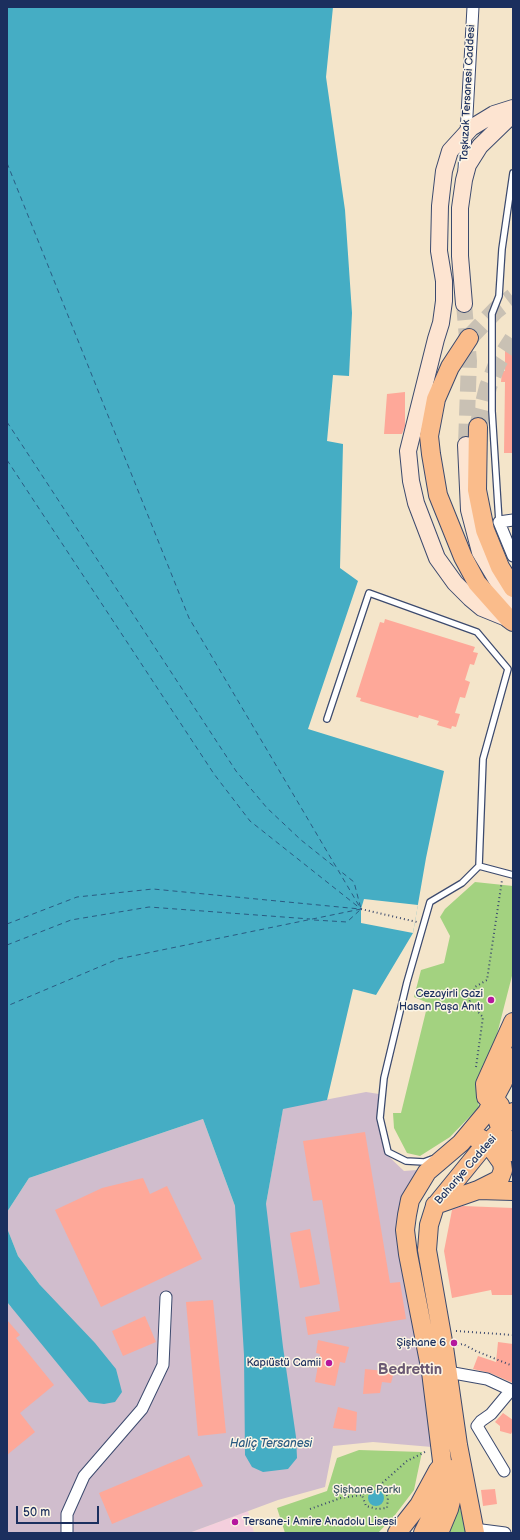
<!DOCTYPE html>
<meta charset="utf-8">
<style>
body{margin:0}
#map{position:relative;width:520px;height:1540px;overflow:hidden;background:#f4e5ca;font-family:"Balsamiq Sans",sans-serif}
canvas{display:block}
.frame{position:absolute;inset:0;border:8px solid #1b2f5e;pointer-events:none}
.scale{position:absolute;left:16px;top:1506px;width:83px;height:18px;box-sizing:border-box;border:2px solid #1b2f5e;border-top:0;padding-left:5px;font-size:12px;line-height:14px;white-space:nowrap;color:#1b2f5e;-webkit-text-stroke:3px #fcf5e5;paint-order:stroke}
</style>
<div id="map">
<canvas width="520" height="1540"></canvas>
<div class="frame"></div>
<div class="scale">50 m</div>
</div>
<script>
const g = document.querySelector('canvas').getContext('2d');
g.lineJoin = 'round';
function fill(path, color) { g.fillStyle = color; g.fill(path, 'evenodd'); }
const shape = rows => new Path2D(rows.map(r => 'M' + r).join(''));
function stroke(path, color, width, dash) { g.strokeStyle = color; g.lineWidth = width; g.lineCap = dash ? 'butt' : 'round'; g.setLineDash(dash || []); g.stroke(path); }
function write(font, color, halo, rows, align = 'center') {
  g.font = font + ' "Balsamiq Sans",sans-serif'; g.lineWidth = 3; g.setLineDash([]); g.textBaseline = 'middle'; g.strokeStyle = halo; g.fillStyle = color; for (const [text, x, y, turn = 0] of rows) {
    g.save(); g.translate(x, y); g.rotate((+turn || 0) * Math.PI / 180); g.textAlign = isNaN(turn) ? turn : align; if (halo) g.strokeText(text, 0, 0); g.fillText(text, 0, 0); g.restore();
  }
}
fill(shape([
 [248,1511,254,1533,189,1533]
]), '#f4cfdd');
fill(shape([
 [366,1092,379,1094,377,1119,385,1153,404,1171,417,1170,408,1193,432,1447,373,1442,333,1446,325,1487,278,1500,189,1533,7,1533,7,1302,11,1307,40,1285,18,1256,7,1228,7,1212,29,1178,203,1119,235,1206,266,1204,283,1108]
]), '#d0bdcd');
fill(shape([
 [475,882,513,886,513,955,512,964,513,972,495,1042,476,1091,479,1107,450,1137,420,1156,407,1153,394,1128,393,1113,401,1113,428,1003,414,997,421,970,444,963,450,936,440,917,445,909],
 [359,1450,422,1452,414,1490,395,1515,378,1533,285,1533,277,1508,327,1491,337,1458],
 [457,1506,460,1508,467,1533,448,1533]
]), '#a3d280');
fill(shape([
 [7,7,333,7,326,77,345,210,352,313,349,376,333,375,327,441,343,444,340,568,358,581,308,729,444,771,426,858,413,933,376,995,353,989,327,1100,283,1109,266,1204,283,1347,296,1437,297,1458,288,1469,263,1472,252,1467,245,1455,244,1355,235,1206,203,1119,29,1178,7,1212],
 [7,1228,18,1256,40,1285,95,1343,116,1369,122,1392,115,1402,104,1404,89,1402,7,1302],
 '368 1498a8 8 0 1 1 16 0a8 8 0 1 1-16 0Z'
]), '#45adc4');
fill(shape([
 [364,899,418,905,413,933,361,923,361,909]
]), '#f4e5ca');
stroke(shape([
 [7,163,189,618,361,909,118,959,7,1006],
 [7,422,236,771,267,808,301,840,336,868],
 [7,460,214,774,250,821,361,909],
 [314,920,347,922,361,909,354,882,339,870],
 [7,924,77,897,153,889,360,909],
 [7,945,71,920,149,907,310,919]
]), '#2a5b82', 1, [5, 4]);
fill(shape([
 [505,347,513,347,513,453,504,453,505,382,501,382,502,371,505,371],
 [405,392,405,426,402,434,384,434,387,394],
 [385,619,475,647,473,652,478,653,474,665,470,664,465,680,470,682,465,698,460,697,455,713,460,714,456,727,452,726,451,729,437,725,439,721,419,715,418,718,360,701,361,698,356,697,380,622,384,623],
 [365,1132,390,1283,400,1282,406,1319,308,1335,305,1317,340,1311,322,1200,313,1201,303,1141],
 [143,1178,150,1194,167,1186,202,1259,101,1307,55,1210,102,1188],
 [463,1206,513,1208,513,1295,492,1295,491,1290,452,1298,444,1251,452,1210],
 [310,1229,320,1284,300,1288,290,1233],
 [213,1300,226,1433,198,1436,186,1302],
 [145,1316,156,1342,123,1356,112,1331],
 [7,1320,20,1335,16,1338,54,1385,20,1413,35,1432,7,1455],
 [318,1340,349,1347,345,1363,340,1362,335,1386,315,1382,320,1354,316,1353],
 [498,1342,513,1344,513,1383,490,1373,473,1369,478,1356,496,1362],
 [365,1369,394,1372,391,1383,382,1382,380,1393,363,1394],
 [338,1407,357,1412,356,1431,333,1428],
 [503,1413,513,1420,513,1430,511,1434,500,1431,500,1426,495,1422],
 [189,1455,203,1486,112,1524,99,1493],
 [495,1489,497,1504,483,1506,481,1490]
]), '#fea899');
stroke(shape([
 [464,304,469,361,466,445]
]), '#c9c1b4', 16, [16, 8]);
stroke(shape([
 [469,338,496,310,513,297],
 [478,427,488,387,498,362,513,339]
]), '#c9c1b4', 18, [18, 9]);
const lane = shape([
 [499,522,492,411,492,314,499,296,502,249,513,173],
 [327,719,369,593,477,632,508,669,483,759,479,866,462,883,430,902,407,982,384,1078,380,1118,388,1152,406,1161,424,1162,432,1159],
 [479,866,513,875]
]);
const street = shape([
 [464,169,473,7],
 [513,520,499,522,513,556],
 [448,1372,487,1379,513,1391],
 [504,1471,477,1426,481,1421,491,1414,511,1390],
 [474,1529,505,1533],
 [67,1533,67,1514,84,1476,142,1409,163,1365,166,1297]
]);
const secondary = shape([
 [464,304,460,256,460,208,464,180,468,165,480,146,513,114],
 [466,445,469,510,480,552,502,589,513,603],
 [509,619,482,608,470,598,455,583,437,558,416,503,411,481,408,451,436,339,441,323,444,301,444,281,439,251,440,206,444,171,450,151,471,128,494,114,513,108]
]);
const primary = shape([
 [469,338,450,367,436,399,429,436,431,454,438,495,463,557,477,583,509,619,513,622],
 [478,427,477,490,485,530,500,567,513,588],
 [500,1105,493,1103,486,1097,485,1084,513,1022],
 [497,1119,501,1130,513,1152],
 [477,1139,480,1138,486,1142,492,1149,502,1163,503,1170,500,1178,496,1181,478,1190],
 [435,1205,478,1190,513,1191],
 [397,1533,419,1505,438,1470],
 [423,1533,435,1509,440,1492,442,1461,431,1372,408,1254,405,1230,407,1215,410,1200,427,1172,461,1143,487,1112,503,1082,513,1057],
 [439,1533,449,1509,453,1493,457,1467],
 [475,1533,458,1445,444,1347,427,1250,429,1225,435,1206,483,1147,501,1130,513,1112]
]);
stroke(lane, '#3c4a6e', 8);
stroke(street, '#3c4a6e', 13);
stroke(secondary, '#3c4a6e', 18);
stroke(primary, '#3c4a6e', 20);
stroke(shape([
 [361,909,417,922],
 [476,1067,483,1017,469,1003,475,987,487,980,502,880],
 [456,1331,513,1335],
 [457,1345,463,1344,476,1351,513,1366],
 [380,1485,388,1497,387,1508,377,1509,366,1506,362,1495,368,1487,380,1485,407,1461,427,1451],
 [310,1509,341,1498,362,1495]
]), '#3c4a6e', 2, [1, 3]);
stroke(lane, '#fff', 5.5);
stroke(street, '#fff', 11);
stroke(secondary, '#fde4d1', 16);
stroke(primary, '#fabc8b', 18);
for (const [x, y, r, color] of [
 [491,1000,4,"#b5179e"],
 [454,1343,4,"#b5179e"],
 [329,1363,4,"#b5179e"],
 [235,1522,4,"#b5179e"]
]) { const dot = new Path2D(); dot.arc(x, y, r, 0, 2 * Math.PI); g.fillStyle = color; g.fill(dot); stroke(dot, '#fcf5e5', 1.5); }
write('11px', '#1b2f5e', '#fcf5e5', [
 ["Taşkızak Tersanesi Caddesi",468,93,-87],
 ["Bahariye Caddesi",466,1170,-49]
]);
write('11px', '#1b2f5e', '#fcf5e5', [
 ["Cezayirli Gazi",483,994],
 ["Hasan Paşa Anıtı",483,1007],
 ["Şişhane 6",446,1343],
 ["Kapıüstü Camii",321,1363],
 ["Tersane-i Amire Anadolu Lisesi",243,1522,"left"]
], 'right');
write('11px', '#3d5866', '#fcf5e5', [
 ["Şişhane Parkı",367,1490]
]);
write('italic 12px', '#2a5b82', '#fcf5e5', [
 ["Haliç Tersanesi",271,1444]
]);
write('bold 15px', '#6a5973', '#fcf5e5', [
 ["Bedrettin",410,1370]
]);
</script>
